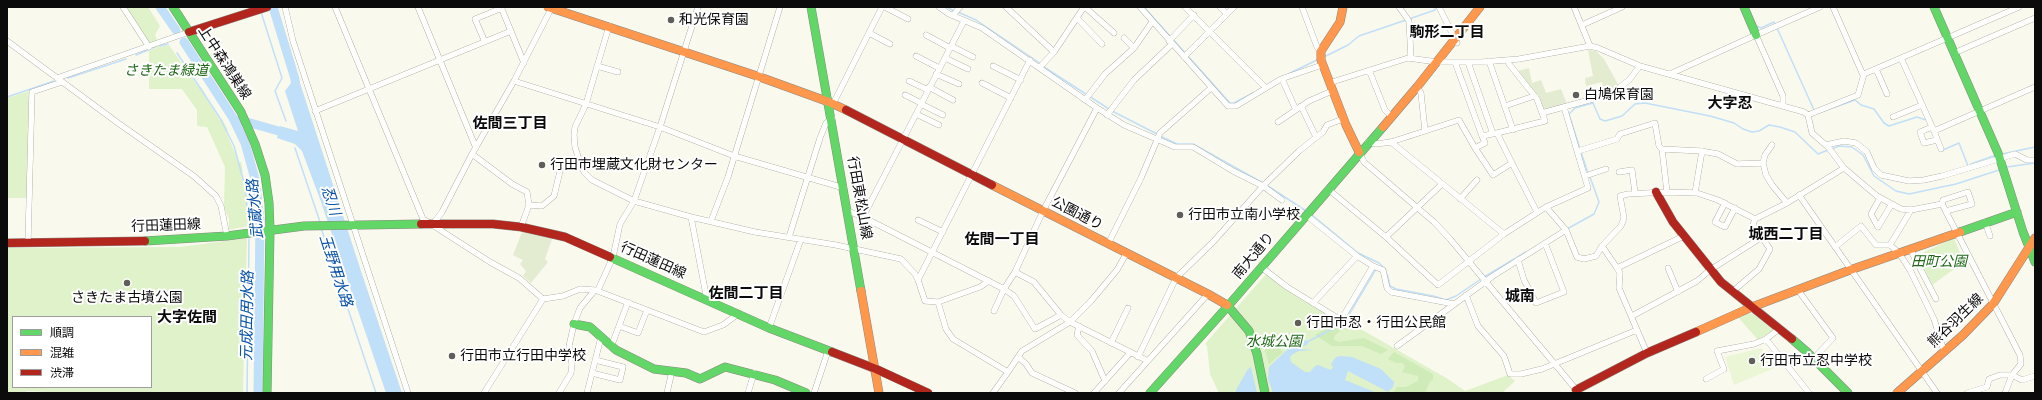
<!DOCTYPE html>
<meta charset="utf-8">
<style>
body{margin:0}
#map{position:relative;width:2042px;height:400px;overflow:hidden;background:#faf9ed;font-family:"Times New Roman","Noto Sans JP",serif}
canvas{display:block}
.frame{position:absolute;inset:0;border:8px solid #0b0b0b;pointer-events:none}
.legend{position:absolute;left:12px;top:316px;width:140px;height:72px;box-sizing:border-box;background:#fff;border:1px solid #9d9d9d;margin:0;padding:5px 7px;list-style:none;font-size:12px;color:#0b0b0b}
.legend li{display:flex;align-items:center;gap:8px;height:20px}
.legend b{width:20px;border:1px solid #9d9d9d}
</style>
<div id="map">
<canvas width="2042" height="400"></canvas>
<div class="frame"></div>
<ul class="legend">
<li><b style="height:5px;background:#63d668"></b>順調</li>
<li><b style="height:5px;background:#ff974d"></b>混雑</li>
<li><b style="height:5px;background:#b3261e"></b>渋滞</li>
</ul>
</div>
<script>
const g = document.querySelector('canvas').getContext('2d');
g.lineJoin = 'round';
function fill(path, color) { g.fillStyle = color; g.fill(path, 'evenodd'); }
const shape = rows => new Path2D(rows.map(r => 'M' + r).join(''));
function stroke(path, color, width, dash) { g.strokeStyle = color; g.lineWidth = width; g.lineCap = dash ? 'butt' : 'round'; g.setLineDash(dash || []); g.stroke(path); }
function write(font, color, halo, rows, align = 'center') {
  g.font = font + ' "Times New Roman","Noto Sans JP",serif'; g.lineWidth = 4; g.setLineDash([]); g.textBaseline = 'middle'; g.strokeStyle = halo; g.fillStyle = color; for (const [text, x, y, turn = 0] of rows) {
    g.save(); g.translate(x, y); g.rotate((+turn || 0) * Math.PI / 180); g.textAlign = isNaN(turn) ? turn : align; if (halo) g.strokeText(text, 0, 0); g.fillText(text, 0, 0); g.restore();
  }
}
fill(shape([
 [125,7,148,7,160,26,155,35,160,47,169,45,199,88,201,87,205,94,204,95,220,120,222,119,228,130,226,132,239,162,241,162,243,172,241,173,247,201,248,226,229,230,229,219,224,207,225,167,207,127,197,126,197,110,182,89,149,89,149,51,156,48,153,42,149,44],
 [29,91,28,198,7,198,7,98],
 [247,238,243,393,69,393,26,391,26,393,7,393,7,248,180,247],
 [13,317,151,317,151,387,13,387],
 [1954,238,1964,262,1932,285,1918,255],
 [1266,274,1297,297,1331,317,1343,324,1345,320,1448,379,1465,391,1508,375,1515,381,1502,393,1219,393,1210,374,1207,346,1205,344],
 [1747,313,1753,314,1773,330,1758,340,1738,317]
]), '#dff2ca');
fill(shape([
 [1335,323,1341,327,1340,331,1334,336,1334,340,1339,342,1364,338,1388,350,1381,354,1362,346,1332,346,1315,335],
 [1262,340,1270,340,1283,352,1269,364],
 [1394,352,1433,374,1433,379,1429,383,1425,393,1393,393,1397,387,1406,387,1418,381,1418,376,1402,372,1405,366,1403,363,1396,363,1388,359]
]), '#ceebb8');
fill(shape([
 [1588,50,1596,51,1604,59,1619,86,1605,92,1602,82,1586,86,1585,78,1593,76],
 [1529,68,1532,83,1541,80,1546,93,1561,89,1567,104,1543,111,1538,94,1535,95,1517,71],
 [522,232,552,239,545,259,548,262,531,283,523,276,526,271,520,264,523,260,513,255]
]), '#e3ecd0');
fill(shape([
 [1761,348,1777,367,1734,385,1725,357]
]), '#eaf6d5');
fill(shape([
 [299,80,361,271,402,393,386,393,320,199,302,151,295,144,277,138,280,126,298,131,285,91,291,83],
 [1293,337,1307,341,1308,344,1302,347,1301,349,1313,350,1299,351,1293,354,1290,357,1291,362,1305,372,1310,372,1315,366,1318,365,1331,370,1333,367,1331,364,1336,357,1341,356,1352,357,1381,369,1394,382,1393,387,1388,392,1348,371,1345,380,1377,393,1273,393,1268,379,1269,367,1287,350,1286,342],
 [1251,367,1257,393,1236,393,1236,390,1248,369]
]), '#c0dff8');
stroke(shape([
 [947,7,954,11],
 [1144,7,1230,103,1234,103,1253,93],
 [261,12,282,78,275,91,286,121],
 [958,12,976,20,1041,64],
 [1409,19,1435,10,1435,7],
 [1756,26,1761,28,1774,22,1775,24],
 [1777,28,1814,110],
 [160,46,168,44],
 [177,53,220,118,234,146,245,186,249,226],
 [136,55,155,47],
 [1324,57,1348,45,1359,36,1406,20],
 [1044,67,1109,109],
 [1288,74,1317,60],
 [68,78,126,59],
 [7,97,54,81],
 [1112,111,1157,134],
 [1818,113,1855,100,1861,105,1874,109,1884,123,1889,126,1917,117,1926,120],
 [1160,136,1177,144,1193,144,1263,183],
 [295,148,320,222],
 [1580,149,1569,114,1575,108,1593,103,1600,119,1605,121,1622,116,1635,104,1645,103,1710,116,1734,123,1743,129,1752,132,1759,131,1769,125,1780,127,1795,132,1818,154,1828,150],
 [1832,149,1839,146,1852,147,1863,155,1874,176,1896,191,1909,194,1956,184,1999,170],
 [1943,150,1959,143,1968,166],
 [1581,152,1588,173],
 [2002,154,2035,147],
 [1971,164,1996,155],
 [2007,167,2035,163],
 [1268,186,1306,211],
 [1311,214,1358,253,1379,263,1386,270],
 [321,228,376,393],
 [1567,229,1594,214,1599,202,1590,177],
 [1387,274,1390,286,1396,289,1433,296,1446,300,1456,296,1481,279],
 [1484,277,1526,252],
 [1307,342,1344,323,1376,269],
 [247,393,249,239]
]), '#c0dff8', 1.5);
stroke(shape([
 [160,7,176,30],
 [273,7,295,79,296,93],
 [184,42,233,118,245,143,255,179,260,220,258,393],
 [240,120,289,134]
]), '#c0dff8', 9);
const street = shape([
 [123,7,149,47],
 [285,7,293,41,408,393],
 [335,7,423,219,490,262,519,278,543,299,484,393],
 [418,7,476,148],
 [501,7,524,63],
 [885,7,908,19],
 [939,7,949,14,982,28,1097,108],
 [1006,7,1054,52,1040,67],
 [1085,7,1114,33],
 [1140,7,1228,106,1236,106,1281,79,1322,65],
 [1185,7,1266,88],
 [1220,7,1227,14],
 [1302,7,1317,47,1321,51],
 [1399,7,1409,21,1411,58],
 [1439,7,1457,43],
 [1574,7,1590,46],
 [1833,7,1863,75],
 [953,15,960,7],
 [1077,18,1102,44],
 [1582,25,1622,7],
 [609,26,586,104,575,127,574,135,575,147,581,166,584,172,592,180,634,201,691,217,755,232,836,245,901,259,915,274,918,280],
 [869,33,890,44],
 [926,35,950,48],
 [1756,35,1820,7],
 [1124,38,1134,48],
 [7,41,118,123,195,177,216,196,221,206,227,236],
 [1169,41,1194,15],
 [485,42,475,19,502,8],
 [951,46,973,57],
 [1054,52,1084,7],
 [1954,53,2035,18],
 [916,56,939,68],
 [1184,57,1234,7],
 [945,58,968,69],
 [1901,58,1934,131],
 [1489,61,1513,130],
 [1455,62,1482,136],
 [1468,62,1493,134],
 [597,66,618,72],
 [993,66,1021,80],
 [1876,69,1887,94],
 [1369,70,1385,110,1391,116],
 [936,74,959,84],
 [1670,74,1756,35,1783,96,1783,106],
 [57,78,189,32],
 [1282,79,1296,110],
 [514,81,660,127,734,156,844,188],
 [909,81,928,90],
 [982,83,1011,98],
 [1329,83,1408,58,1437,62,1482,62,1519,59,1590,46,1598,48,1640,66,1804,112,1808,115,1812,133,1828,147,1844,168,1877,196,1901,209,1911,210,1942,204,2020,355,2021,364,2012,375,2005,393],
 [929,87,953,100],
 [1417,87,1421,93,1425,131],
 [905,95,921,103],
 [1085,100,1105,74,1134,48,1152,22],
 [833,104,882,7],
 [921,104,943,115],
 [1301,106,1316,137],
 [1505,106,1534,96],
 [315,111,511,31],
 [1542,113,1611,94,1629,80,1640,66],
 [916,114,939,125],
 [1107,115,1134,80,1172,44],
 [1808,115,1858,95,1864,74,2019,7],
 [1893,117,1922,105],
 [1278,122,1309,101,1332,91],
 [1932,127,1920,132,1924,143,1937,140],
 [1497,133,1545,121,1537,99,1509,64,1508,60],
 [1368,142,1376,144,1391,142,1459,120,1475,148,1485,143,1482,136,1497,133,1512,163],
 [1391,142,1504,234,1546,207,1588,188,1564,107],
 [1772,145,1765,155,1763,163,1766,175,1772,185,1787,203],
 [1826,145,1844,141,1856,143,1867,152,1874,168,1881,175,1909,181,1924,180,1942,176,2015,154,2027,160,2035,160],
 [1475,148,1493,175,1512,163,1537,212],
 [1662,149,1667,192],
 [1941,149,1934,131,2035,87],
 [1578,151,1617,139,1620,134,1655,123,1659,146,1662,149,1701,151,1718,154,1737,164,1763,163],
 [1359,152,1364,162,1434,222,1450,239,1579,393],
 [1619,172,1632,170,1635,193],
 [1585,176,1606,169],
 [1328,189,1386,237,1438,285,1504,234],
 [1695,193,1702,151],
 [1799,195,1937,393],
 [1880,198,1871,214,1878,227,1891,205],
 [1460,199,1477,180],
 [1725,203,1715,222,1725,227,1735,208],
 [1942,204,1943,200,1968,192,1972,204,1946,211],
 [529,205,542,206,554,196,562,163,581,166],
 [1546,207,1566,230,1577,257,1584,259,1596,256,1602,246,1617,268],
 [1911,210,1890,245,1899,253,1910,270,1934,319,1944,351],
 [848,211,863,217,1004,289,1014,296,1035,329,1061,315],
 [691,217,707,300],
 [863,217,964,21],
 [1755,219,1787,203,1844,168],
 [918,220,943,232],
 [711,221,728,177,780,7],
 [1985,222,1990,236],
 [433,224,442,212,472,154],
 [521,227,529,205,527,192,512,184,472,154,514,81,552,7],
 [789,237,820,138,826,123,832,118],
 [1386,237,1442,184],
 [28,242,32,92,62,82],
 [1108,244,1141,178,1160,133,1211,88],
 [1602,246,1621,226,1624,218,1620,196,1628,194,1667,192,1697,193,1718,200,1755,219,1753,225,1770,249,1759,269,1732,292],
 [1835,247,1861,226,1876,245,1890,245],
 [1910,249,1936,299],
 [1518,260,1524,280,1536,303,1564,292,1545,243],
 [1373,266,1383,270,1387,288,1391,292,1454,304],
 [1261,267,1287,287,1341,320,1373,266,1357,256,1306,215],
 [1668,268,1678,292],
 [1015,272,1034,282,1061,315,1070,322,1148,361],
 [598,290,613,257,620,224,634,201,660,127,698,7],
 [1798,290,1833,338,1814,358],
 [1466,295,1478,326,1504,356,1510,374,1521,374,1542,369,1637,330],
 [543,299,563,296,580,289,595,290],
 [938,302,980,287,989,281],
 [1313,303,1357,256],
 [994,311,1004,289,1015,272,1043,211,1097,108,1124,125,1175,147,1193,147,1233,171,1263,186,1282,200],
 [1632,316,1697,281,1710,270,1762,237],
 [619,326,628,302],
 [1079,326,1077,335,1092,351,1105,381],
 [769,328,801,239],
 [1766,339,1809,393],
 [1111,343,1128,308],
 [1397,346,1493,276,1566,230],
 [611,347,619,326,638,333,647,310],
 [1647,353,1619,288,1620,273,1617,268,1684,236],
 [1018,357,1026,364,1032,373,1075,393],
 [1138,357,1176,278,1214,241,1263,186,1299,151,1323,132,1327,125,1343,119],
 [1008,372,1022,351,1070,322,1091,301,1117,270,1126,254],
 [592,373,620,380,623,367,595,360],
 [1706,379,1724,369,1717,351,1754,344,1766,339,1779,329],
 [559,393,571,373,572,364,569,346,574,324,580,308,595,290,704,332,723,325,738,314],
 [587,393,601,337],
 [667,393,672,371],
 [748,393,754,373],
 [814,393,828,351],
 [993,393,1008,372,953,339,946,329,938,302,925,301,918,280,1030,60],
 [1094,393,1130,353],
 [1119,393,1208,294],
 [1967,393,1987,387,1989,379,2000,375,2012,375,2022,380,2035,376]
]);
const fast = shape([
 [173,7,241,112,255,144,265,175,269,203,270,230,267,393],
 [811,7,861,291],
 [1744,7,1756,35],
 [1934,7,1998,153,2023,232,2035,262],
 [1960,232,2017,212],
 [145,241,227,236,304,226,421,224],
 [610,257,769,328,832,352],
 [1227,305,1249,331,1257,354,1265,393],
 [574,324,590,327,616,350,654,369,686,373,700,379,725,367,775,380,806,393],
 [1792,339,1807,352,1848,393],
 [1150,393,1228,306,1383,127]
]);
const slow = shape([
 [548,7,757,76,829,102,846,110],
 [1343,7,1340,22,1321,51,1321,60,1346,125,1359,152],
 [1383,127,1417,87,1480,7],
 [992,185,1208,294,1227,305],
 [861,291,879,393],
 [1696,332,1752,307,1850,270,1960,232],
 [1897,393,1963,335,1993,304,2035,238]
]);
const jam = shape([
 [189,32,267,7],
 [846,110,992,185],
 [1656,192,1673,222,1721,282,1792,339],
 [421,224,493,224,521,227,565,237,610,257],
 [7,243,145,241],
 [832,352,876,369,928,393],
 [1576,390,1647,353,1696,332]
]);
stroke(street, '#93928d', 6);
stroke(fast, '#898983', 9);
stroke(slow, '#898983', 9);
stroke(jam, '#898983', 9);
stroke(street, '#fefefc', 5.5);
stroke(fast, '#63d668', 8);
stroke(slow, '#ff974d', 8);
stroke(jam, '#b3261e', 8);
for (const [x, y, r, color] of [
 [671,20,4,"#5f5e5a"],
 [1576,95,4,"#5f5e5a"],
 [542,165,4,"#5f5e5a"],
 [1180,215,4,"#5f5e5a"],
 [127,283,4,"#5f5e5a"],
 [1298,323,4,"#5f5e5a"],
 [452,356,4,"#5f5e5a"],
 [1752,361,4,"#5f5e5a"]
]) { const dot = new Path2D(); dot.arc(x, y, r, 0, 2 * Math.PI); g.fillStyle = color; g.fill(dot); stroke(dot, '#fff', 1.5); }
write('14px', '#0b0b0b', '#fff', [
 ["和光保育園",679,20],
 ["白鳩保育園",1584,95],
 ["行田市埋蔵文化財センター",550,165],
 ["行田市立南小学校",1188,215],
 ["さきたま古墳公園",127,298,"center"],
 ["行田市忍・行田公民館",1306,323],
 ["行田市立行田中学校",460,356],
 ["行田市立忍中学校",1760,361]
], 'left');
write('14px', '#0b0b0b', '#fff', [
 ["上中森鴻巣線",224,63,57],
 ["行田東松山線",859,198,80],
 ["公園通り",1077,214,27],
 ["行田蓮田線",166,226,-2],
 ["南大通り",1254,256,-50],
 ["行田蓮田線",653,261,24],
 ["熊谷羽生線",1956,321,-44]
]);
write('italic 14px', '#1f6816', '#fff', [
 ["さきたま緑道",166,71],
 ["田町公園",1939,262],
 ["水城公園",1274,342]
]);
write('bold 15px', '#0b0b0b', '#fff', [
 ["駒形二丁目",1447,33],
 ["大字忍",1730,104],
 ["佐間三丁目",510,124],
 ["城西二丁目",1786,235],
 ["佐間一丁目",1002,240],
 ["佐間二丁目",746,294],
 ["城南",1520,297],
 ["大字佐間",187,318]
]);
write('italic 15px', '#0953a7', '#fff', [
 ["忍川",330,201,71],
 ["武蔵水路",256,209,-95],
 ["玉野用水路",335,271,72],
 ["元成田用水路",248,316,-89]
]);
</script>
